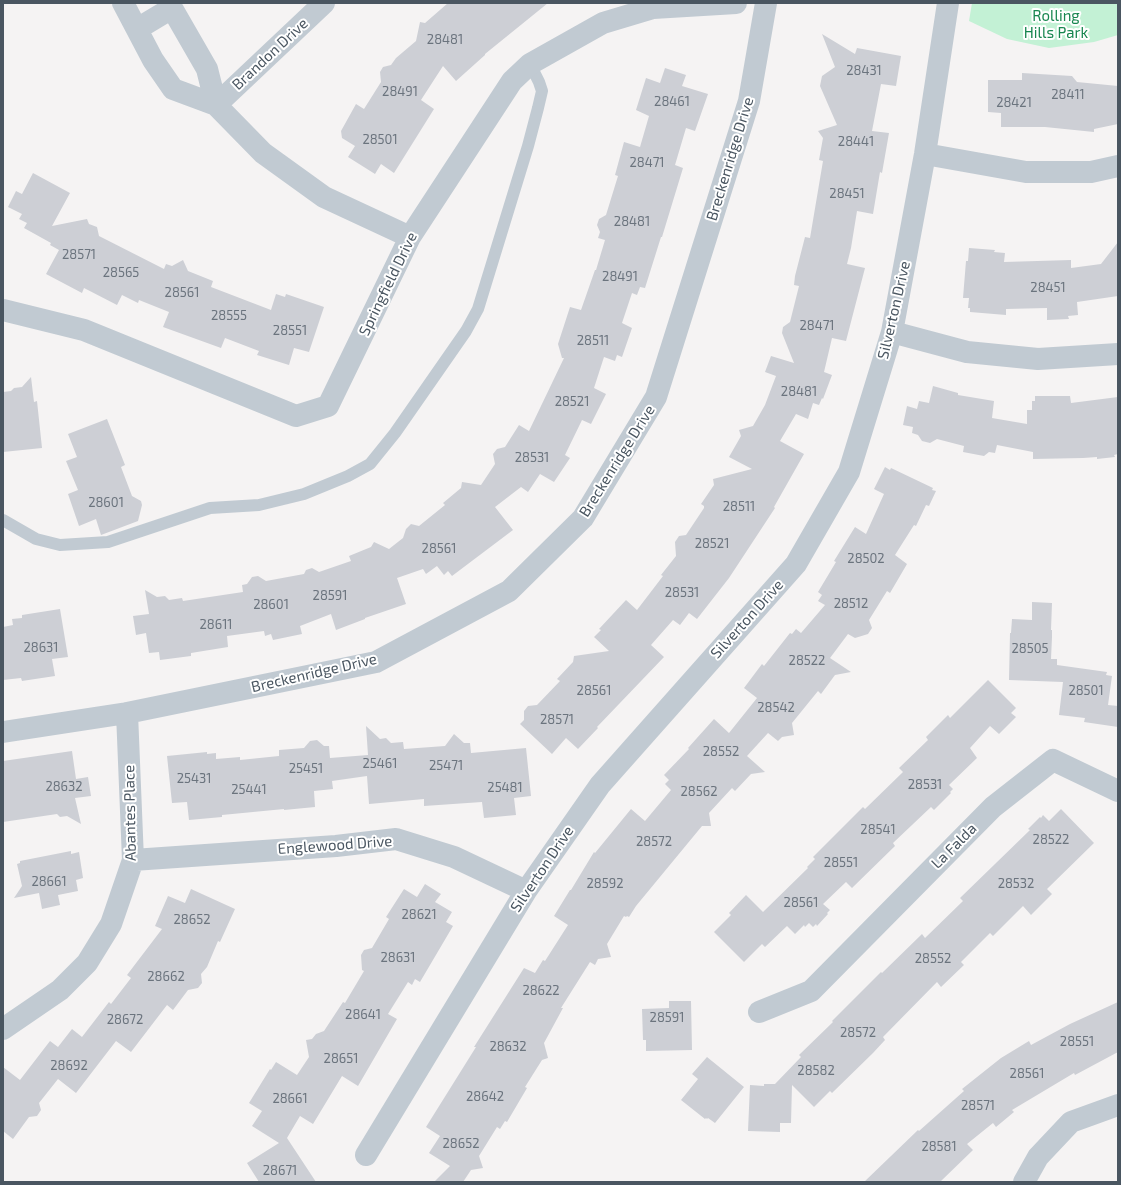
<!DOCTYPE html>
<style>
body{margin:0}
#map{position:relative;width:1121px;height:1185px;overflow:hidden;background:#f5f3f3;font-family:"Exo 2",sans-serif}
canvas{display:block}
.frame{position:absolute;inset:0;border:4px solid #4a5661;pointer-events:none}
</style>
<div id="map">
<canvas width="1121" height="1185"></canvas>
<div class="frame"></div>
</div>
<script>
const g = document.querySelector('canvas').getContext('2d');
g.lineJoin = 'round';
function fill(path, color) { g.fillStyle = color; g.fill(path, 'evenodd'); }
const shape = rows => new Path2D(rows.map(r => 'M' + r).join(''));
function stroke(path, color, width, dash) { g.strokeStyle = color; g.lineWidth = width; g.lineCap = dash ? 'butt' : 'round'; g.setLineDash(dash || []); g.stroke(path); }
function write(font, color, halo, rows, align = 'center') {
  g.font = font + ' "Exo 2",sans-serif'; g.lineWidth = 4; g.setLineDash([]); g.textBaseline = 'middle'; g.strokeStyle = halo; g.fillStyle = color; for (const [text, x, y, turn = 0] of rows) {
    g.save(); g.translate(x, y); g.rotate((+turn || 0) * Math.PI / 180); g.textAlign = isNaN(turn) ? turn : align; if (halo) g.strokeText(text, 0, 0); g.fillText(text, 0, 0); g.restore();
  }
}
fill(shape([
 [972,3,1118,3,1118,35,1094,42,1049,48,1007,39,969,21]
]), '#c3f1d5');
fill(shape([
 [448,3,548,3,485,54,485,55,456,81,443,66,421,100,434,109,394,173,381,164,375,174,348,157,355,146,342,138,341,131,356,104,364,109,381,82,380,72,383,67,391,65,396,58,416,41,420,22,425,23],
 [822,34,855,54,857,48,901,56,896,86,881,84,872,131,889,133,882,173,880,172,873,214,857,211,851,248,847,264,865,268,846,341,832,338,824,372,832,375,823,399,822,398,819,405,813,403,808,419,796,414,780,441,804,454,774,507,775,508,729,578,697,619,689,613,680,625,673,620,651,645,664,657,597,727,598,728,578,749,566,738,552,754,520,724,524,720,524,711,528,706,537,705,560,681,557,679,573,662,574,656,609,651,594,637,601,630,599,629,626,600,637,610,663,576,661,575,676,556,675,542,679,536,686,535,704,508,704,506,701,504,714,485,713,479,752,469,729,457,741,436,739,430,753,426,765,405,776,376,765,372,771,356,794,363,782,333,783,327,790,322,799,286,794,285,795,276,805,237,810,238,823,161,819,160,823,138,818,131,837,125,820,86,822,76,835,67],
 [665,68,686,75,682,86,708,94,695,131,686,128,675,165,683,168,662,237,661,237,645,288,640,287,637,295,632,293,622,323,632,328,622,357,617,355,615,361,604,357,594,388,606,394,591,424,582,420,565,455,570,458,554,482,540,474,528,492,521,487,495,507,513,530,452,576,448,571,444,575,437,566,426,574,423,569,397,578,406,604,365,618,365,619,336,630,331,614,300,626,302,634,273,640,271,634,265,636,264,631,227,636,228,647,191,653,191,656,160,660,159,652,149,653,146,633,136,635,133,616,149,614,145,590,157,597,165,596,169,600,182,598,183,601,243,592,242,585,247,584,252,577,258,576,266,581,304,574,306,570,312,568,319,572,351,561,349,556,371,547,374,542,389,549,403,538,406,529,411,524,419,526,445,505,443,503,461,488,462,482,481,485,495,464,493,454,497,449,505,447,519,425,529,431,564,358,562,358,558,344,570,307,581,310,595,270,596,270,605,240,598,238,600,232,597,225,599,219,606,215,618,176,615,175,624,142,640,147,649,116,636,110,646,78,660,83],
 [1022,73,1072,76,1077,82,1118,86,1118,124,1094,129,1094,132,1045,127,1001,127,1001,113,988,112,988,80,1022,80],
 [33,173,70,193,52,226,87,219,89,224,97,227,99,236,164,269,166,264,172,266,183,260,188,271,213,281,211,287,271,310,276,294,285,297,286,294,324,307,309,352,294,348,289,365,257,355,259,351,225,338,221,348,163,327,169,312,139,300,138,303,122,295,117,305,84,288,82,293,46,274,59,250,50,245,51,243,24,228,27,223,19,219,22,214,8,207,16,191,22,194],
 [1118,242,1118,296,1077,302,1078,315,1068,316,1069,319,1047,320,1047,308,1006,309,1006,315,970,312,970,308,968,308,969,298,963,298,966,261,968,261,969,248,995,250,994,252,1005,253,1004,262,1071,260,1071,268,1101,264],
 [31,377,34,402,37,401,42,448,3,452,3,392,11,391,14,388,22,387],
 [933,386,958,393,958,395,994,401,992,418,1027,424,1027,410,1032,410,1032,401,1035,401,1035,396,1070,396,1071,403,1118,397,1118,454,1114,455,1115,457,1097,459,1097,457,1083,458,1033,459,1033,452,997,445,995,453,989,452,984,456,963,452,964,446,937,439,930,443,922,441,918,435,912,433,913,427,903,425,907,406,917,409,919,401,929,403],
 [107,419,125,465,121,467,132,496,141,501,142,505,138,521,101,535,96,519,79,526,68,494,78,490,66,461,77,457,68,434],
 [885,467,890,470,891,468,933,488,932,490,936,491,929,506,926,505,916,526,914,525,895,555,907,564,890,593,887,591,869,620,872,628,868,634,855,638,848,634,830,658,851,672,835,675,821,694,818,691,792,723,794,735,782,737,778,741,768,733,747,756,765,772,751,774,735,791,732,788,709,813,711,826,702,826,636,906,629,917,627,916,626,917,624,916,607,944,611,957,598,959,595,965,590,962,561,1008,563,1008,544,1043,548,1058,542,1060,525,1087,527,1088,507,1122,505,1121,500,1129,497,1127,479,1156,483,1168,471,1170,463,1182,434,1182,450,1166,429,1153,440,1136,426,1127,476,1047,474,1047,524,968,535,973,543,960,545,961,568,925,554,916,570,890,571,890,594,852,595,853,631,809,645,821,671,790,665,784,669,780,664,775,689,749,688,748,714,719,729,733,757,698,744,688,762,664,764,666,790,633,792,634,796,629,801,633,825,605,818,601,822,595,818,592,836,562,834,561,855,527,866,534,884,494,874,489],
 [1032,602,1052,603,1051,630,1052,630,1052,637,1051,659,1057,659,1057,665,1107,672,1106,675,1112,676,1108,705,1118,706,1118,727,1084,722,1085,718,1059,715,1063,682,1009,680,1010,633,1011,633,1012,619,1032,620],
 [60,609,68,657,52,659,55,676,22,681,21,678,3,680,3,627,13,625,12,619,22,618,22,615],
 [988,680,1016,708,1011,713,1016,717,999,734,990,726,970,748,977,758,949,785,953,789,950,792,951,793,934,810,931,807,893,843,895,846,852,888,846,882,823,904,830,910,827,913,828,914,817,926,816,924,813,927,809,923,805,927,804,925,795,934,787,926,765,947,762,944,744,962,714,932,731,915,729,913,746,895,763,912,808,868,807,867,815,859,813,857,863,807,865,809,903,772,899,768,928,740,926,737,948,715,950,718],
 [366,726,380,739,386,738,391,743,403,742,404,749,445,746,454,734,464,743,470,743,471,753,526,748,531,796,514,798,516,815,484,818,482,802,424,806,424,799,369,804,367,776,332,781,333,789,314,791,315,807,284,810,284,809,222,815,222,817,189,820,187,802,172,803,167,756,207,752,207,754,216,753,216,759,240,757,240,760,279,756,279,750,304,748,310,741,317,740,324,746,329,746,330,758,368,755],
 [72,751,76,779,88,777,91,796,75,798,81,824,67,816,60,817,57,814,3,822,3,761],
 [1061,809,1094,843,1047,889,1052,894,1031,915,1023,906,993,936,990,933,961,962,964,965,941,987,937,982,883,1037,885,1040,873,1053,832,1093,830,1091,814,1107,792,1085,791,1123,780,1123,780,1132,748,1131,750,1085,764,1086,764,1084,775,1084,801,1057,799,1055,833,1022,832,1021,881,972,882,973,922,934,925,938,963,901,960,898,1030,830,1028,829,1040,817,1041,818,1043,815,1049,821],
 [71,851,71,854,79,852,83,878,76,880,78,891,58,895,60,905,42,909,39,893,14,898,22,886,17,864,20,863,20,861],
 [425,884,441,894,435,902,452,912,446,922,453,926,420,982,415,979,412,985,408,982,388,1014,397,1019,358,1086,342,1076,313,1124,300,1116,287,1138,316,1182,259,1182,247,1163,279,1143,252,1126,262,1111,249,1103,270,1069,271,1070,276,1062,297,1075,309,1057,306,1040,312,1039,316,1034,324,1031,343,1002,345,1003,364,971,362,970,361,955,364,950,372,948,389,919,386,917,404,889,417,897],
 [191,889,235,909,220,942,218,941,207,967,201,974,202,983,198,988,188,990,173,1010,167,1005,131,1052,116,1041,76,1093,58,1079,39,1103,41,1110,37,1116,29,1117,13,1139,3,1131,3,1067,20,1080,50,1041,58,1047,72,1029,82,1037,109,1002,111,1004,131,978,127,975,162,929,155,926,168,896,185,903],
 [669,1001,691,1001,692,1050,646,1051,646,1040,643,1040,642,1009,669,1008],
 [1118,1002,1118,1052,1075,1075,1074,1073,1012,1110,1014,1112,996,1127,993,1123,967,1144,973,1150,940,1182,864,1182,918,1130,919,1131,964,1091,962,1089,1001,1058,1029,1041,1031,1045,1070,1024],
 [707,1057,744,1087,715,1123,708,1118,707,1119,706,1118,705,1119,681,1100,698,1079,692,1074]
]), '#cdcfd5');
stroke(shape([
 [3,520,36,539,60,545,108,542,210,508,259,505,304,494,348,476,370,464,395,433,466,331,478,309,528,146,538,108,542,91,539,82,530,64]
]), '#c1cad2', 12);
stroke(shape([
 [123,3,153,60,173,89,216,105,263,153,324,197,410,237],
 [169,3,207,69,216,105],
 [137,29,172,8],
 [216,105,324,3],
 [925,154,1026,172,1091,172,1118,166],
 [3,310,84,330,296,416,328,406,410,237,512,81,530,64,603,23,653,8,736,3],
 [892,332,967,352,1038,359,1118,354],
 [3,732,127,713,376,662,509,591,583,518,656,397,749,101,766,3],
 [133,860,336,846,396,839,454,857,526,891],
 [759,1012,811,991,993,807,1053,760,1118,791],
 [3,1029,60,990,87,963,111,924,133,860,127,713],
 [366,1155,526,891,600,785,796,564,849,472,892,332,925,154,948,3],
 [1024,1182,1038,1157,1071,1122,1118,1105]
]), '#c1cad2', 22);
write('13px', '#6b747e', null, [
 ["28481",445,40],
 ["28431",864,71],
 ["28491",400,92],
 ["28411",1068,95],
 ["28461",672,102],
 ["28421",1014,103],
 ["28501",380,140],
 ["28441",856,142],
 ["28471",647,163],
 ["28451",847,194],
 ["28481",632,222],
 ["28571",79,255],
 ["28565",121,273],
 ["28491",620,277],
 ["28451",1048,288],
 ["28561",182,293],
 ["28555",229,316],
 ["28471",817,326],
 ["28551",290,331],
 ["28511",593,341],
 ["28481",799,392],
 ["28521",572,402],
 ["28531",532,458],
 ["28601",106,503],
 ["28511",739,507],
 ["28521",712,544],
 ["28561",439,549],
 ["28502",866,559],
 ["28531",682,593],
 ["28591",330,596],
 ["28512",851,604],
 ["28601",271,605],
 ["28611",216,625],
 ["28631",41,648],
 ["28505",1030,649],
 ["28522",807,661],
 ["28561",594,691],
 ["28501",1086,691],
 ["28542",776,708],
 ["28571",557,720],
 ["28552",721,752],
 ["25461",380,764],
 ["25471",446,766],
 ["25451",306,769],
 ["25431",194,779],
 ["28531",925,785],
 ["28632",64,787],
 ["25481",505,788],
 ["25441",249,790],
 ["28562",699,792],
 ["28541",878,830],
 ["28522",1051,840],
 ["28572",654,842],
 ["28551",841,863],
 ["28661",49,882],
 ["28592",605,884],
 ["28532",1016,884],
 ["28561",801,903],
 ["28621",419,915],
 ["28652",192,920],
 ["28631",398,958],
 ["28552",933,959],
 ["28662",166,977],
 ["28622",541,991],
 ["28641",363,1015],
 ["28591",667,1018],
 ["28672",125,1020],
 ["28572",858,1033],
 ["28551",1077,1042],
 ["28632",508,1047],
 ["28651",341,1059],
 ["28692",69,1066],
 ["28582",816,1071],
 ["28561",1027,1074],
 ["28642",485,1097],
 ["28661",290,1099],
 ["28571",978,1106],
 ["28652",461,1144],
 ["28581",939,1147],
 ["28671",280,1171]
]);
write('15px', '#17864f', '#fff', [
 ["Rolling",1056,16],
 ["Hills Park",1056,33]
]);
write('15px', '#4a5661', '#fff', [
 ["Brandon Drive",270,54,-43],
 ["Breckenridge Drive",730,159,-73],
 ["Springfield Drive",388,284,-64],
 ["Silverton Drive",894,310,-77],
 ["Breckenridge Drive",617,461,-58],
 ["Silverton Drive",747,619,-48],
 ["Breckenridge Drive",314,673,-13],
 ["Abantes Place",130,813,-91],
 ["Englewood Drive",335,845,-4],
 ["La Falda",954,846,-45],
 ["Silverton Drive",542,869,-56]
]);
</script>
